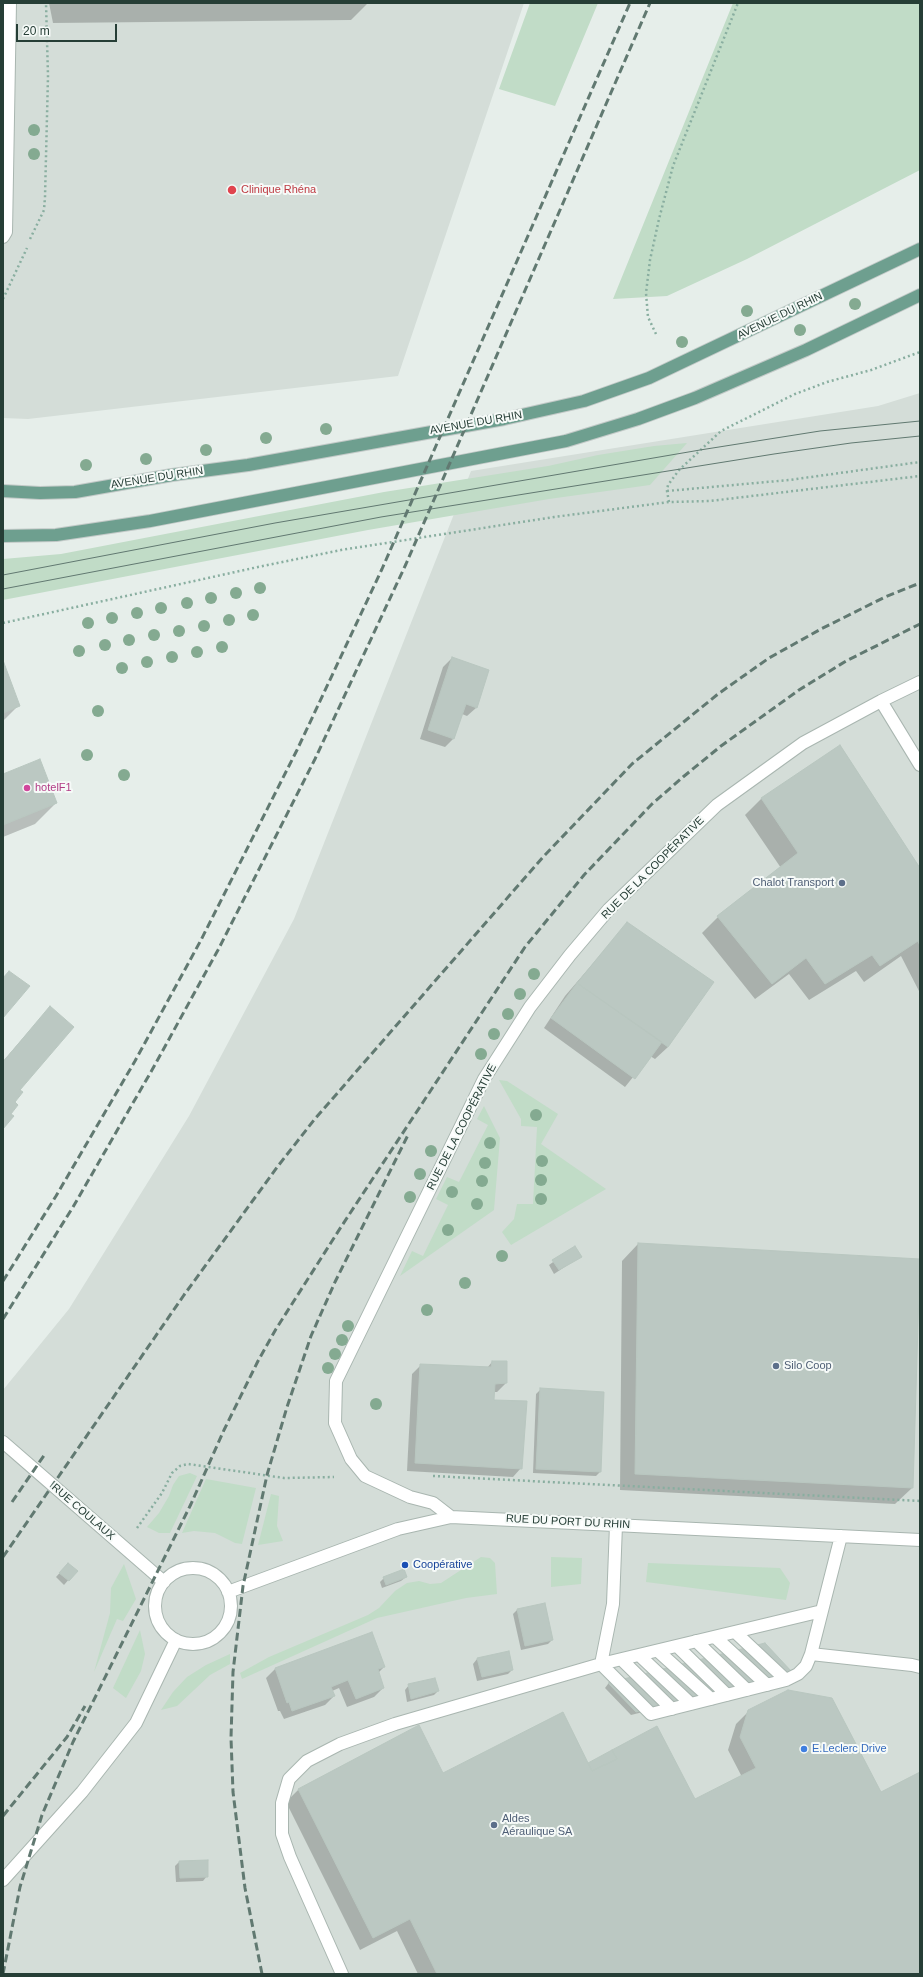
<!DOCTYPE html>
<meta charset="utf-8">
<style>
body{margin:0}
#map{position:relative;width:923px;height:1977px;overflow:hidden;background:#e6eeea;font-family:Arial,sans-serif}
canvas{display:block}
.frame{position:absolute;inset:0;border:4px solid #263e36;pointer-events:none}
.scale{position:absolute;left:16px;top:24px;width:101px;height:18px;box-sizing:border-box;border:2px solid #263e36;border-top:0;padding-left:5px;font-size:12px;line-height:14px;white-space:nowrap;color:#263e36;-webkit-text-stroke:3px #f6faf8;paint-order:stroke}
</style>
<div id="map">
<canvas width="923" height="1977"></canvas>
<div class="frame"></div>
<div class="scale">20 m</div>
</div>
<script>
const g = document.querySelector('canvas').getContext('2d');
g.lineJoin = 'round';
function fill(path, color) { g.fillStyle = color; g.fill(path, 'evenodd'); }
const shape = rows => new Path2D(rows.map(r => 'M' + r).join(''));
function stroke(path, color, width, dash) { g.strokeStyle = color; g.lineWidth = width; g.lineCap = dash ? 'butt' : 'round'; g.setLineDash(dash || []); g.stroke(path); }
function write(font, color, halo, rows, align = 'center') {
  g.font = font + ' Arial,sans-serif'; g.lineWidth = 4; g.setLineDash([]); g.textBaseline = 'middle'; g.strokeStyle = halo; g.fillStyle = color; for (const [text, x, y, turn = 0] of rows) {
    g.save(); g.translate(x, y); g.rotate((+turn || 0) * Math.PI / 180); g.textAlign = isNaN(turn) ? turn : align; if (halo) g.strokeText(text, 0, 0); g.fillText(text, 0, 0); g.restore();
  }
}
fill(shape([
 [3,3,524,3,398,376,28,419,3,418],
 [920,393,920,1974,3,1974,3,1390,69,1309,189,1116,294,919,471,471,878,406]
]), '#d4ddd8');
fill(shape([
 [530,3,598,3,555,106,499,89],
 [733,3,920,3,920,170,747,259,667,296,613,299],
 [687,443,650,485,549,499,368,530,3,600,3,559,61,554,384,492,548,466,598,455,654,446],
 [499,1080,507,1081,558,1114,541,1144,606,1189,511,1245,502,1232,514,1219,517,1204,533,1204,537,1127,521,1126,521,1119],
 [484,1106,500,1138,494,1210,400,1276,412,1251,423,1256,448,1205,436,1199,447,1177,459,1182,488,1125,477,1119],
 [190,1473,197,1476,170,1533,159,1533,147,1527,159,1513,169,1496,173,1485,179,1476],
 [206,1479,256,1488,242,1544,235,1543,215,1533,194,1531,182,1533],
 [271,1494,279,1496,277,1526,283,1541,258,1545],
 [481,1557,490,1558,495,1563,497,1594,466,1598,377,1618,242,1679,240,1673,269,1657,368,1615,379,1608,395,1591,407,1583,419,1581,430,1584,441,1583],
 [551,1557,582,1558,581,1584,551,1587],
 [648,1563,780,1568,790,1583,786,1600,646,1582],
 [124,1564,136,1599,123,1621,117,1619,94,1672,110,1613,111,1588],
 [140,1630,145,1654,141,1671,126,1698,113,1688],
 [230,1654,230,1664,210,1675,177,1706,161,1710,173,1692,187,1677,206,1665]
]), '#c1dcc7');
fill(shape([
 [49,3,368,3,351,20,53,23],
 [452,658,476,708,467,716,462,714,454,738,445,747,420,739,443,667],
 [3,665,19,705,3,721],
 [840,746,920,870,920,993,901,956,864,982,856,971,809,1000,789,974,755,999,702,933,718,917,781,868,745,815,761,799],
 [3,775,56,803,35,824,3,837],
 [627,924,668,1047,655,1059,650,1056,625,1087,544,1028,565,996],
 [50,1007,10,1114,3,1127,3,1061],
 [638,1244,919,1260,912,1488,895,1504,620,1490,622,1261],
 [574,1247,581,1256,554,1274,549,1265],
 [492,1362,506,1383,497,1392,493,1392,493,1401,521,1468,513,1477,407,1471,412,1374,421,1365,487,1368],
 [541,1389,600,1472,596,1476,533,1473,536,1394],
 [68,1564,76,1571,64,1585,56,1577],
 [406,1577,401,1581,382,1588,380,1582,384,1578],
 [545,1604,552,1640,548,1644,521,1650,513,1614,517,1610],
 [372,1634,384,1667,378,1673,383,1688,374,1697,347,1707,339,1688,332,1691,334,1696,325,1705,284,1719,280,1711,278,1711,266,1678,275,1669],
 [764,1644,787,1676,631,1715,605,1688,608,1684],
 [508,1652,512,1670,508,1674,477,1681,473,1664,477,1659],
 [409,1685,438,1691,434,1695,407,1702,405,1690],
 [749,1711,880,1793,920,1773,920,1974,418,1974,397,1931,360,1950,286,1802,299,1789,442,1775,588,1764,695,1801,742,1777,728,1750,736,1724],
 [179,1862,207,1876,203,1881,176,1882,175,1866]
]), '#0003');
const building = shape([
 [452,657,489,670,477,708,466,704,454,739,428,730,452,657],
 [4,663,20,706,3,713,3,664,4,663],
 [840,745,920,868,920,946,918,941,880,966,872,955,825,984,806,958,772,984,717,916,798,853,761,798,840,745],
 [40,759,57,803,3,825,3,774,40,759],
 [627,922,714,982,668,1047,577,983,627,922],
 [9,971,30,986,3,1018,3,978,9,971],
 [577,983,662,1042,635,1079,551,1018,577,983],
 [50,1006,74,1027,20,1090,23,1092,15,1102,18,1105,11,1114,14,1116,3,1129,3,1062,50,1006],
 [638,1243,920,1259,913,1488,635,1474,638,1243],
 [575,1246,582,1257,559,1270,552,1260,575,1246],
 [492,1361,507,1361,507,1383,495,1384,494,1400,527,1401,522,1469,415,1463,420,1364,491,1367,492,1361],
 [540,1388,604,1392,601,1472,536,1469,540,1388],
 [68,1563,78,1571,69,1581,59,1573,68,1563],
 [404,1569,407,1577,386,1585,383,1577,404,1569],
 [545,1603,553,1640,525,1646,517,1609,545,1603],
 [372,1632,385,1667,378,1669,384,1688,356,1699,348,1680,331,1687,335,1696,292,1711,289,1702,287,1703,275,1668,372,1632],
 [765,1643,792,1672,636,1712,608,1683,765,1643],
 [509,1651,513,1670,482,1677,477,1658,509,1651],
 [435,1678,439,1691,411,1699,408,1684,435,1678],
 [788,1690,832,1698,881,1792,920,1772,920,1974,437,1974,410,1919,373,1938,298,1789,419,1725,443,1773,563,1712,592,1771,617,1759,612,1750,657,1726,695,1799,756,1768,740,1737,748,1710,788,1690],
 [612,1750,617,1759,592,1771,588,1763,612,1750],
 [208,1860,208,1877,180,1878,179,1861,208,1860]
]);
fill(building, '#bbc8c2');
stroke(building, '#b9c7c0', 1);
const minor = shape([
 [3,237,6,232,10,3],
 [881,701,920,765],
 [3,1442,164,1582],
 [451,1517,433,1503,410,1497,365,1476,351,1459,335,1423,336,1381,484,1079,530,1007,570,955,609,909,717,805,803,743,881,701,920,682],
 '155 1606a38 38 0 1 1 76 0a38 38 0 1 1-76 0Z',
 [228,1592,398,1529,451,1517,920,1540],
 [735,1632,786,1680],
 [715,1637,767,1685],
 [696,1641,747,1690],
 [677,1646,727,1695],
 [658,1651,711,1699],
 [811,1654,912,1665,920,1667],
 [639,1655,691,1704],
 [622,1660,672,1709],
 [601,1664,651,1714,786,1680,798,1674,806,1666,811,1654,841,1536],
 [601,1664,613,1604,616,1525],
 [3,1880,82,1792,136,1723,176,1640],
 [342,1974,290,1857,282,1834,282,1803,289,1779,307,1761,340,1744,395,1724,601,1664,822,1611]
]);
const major = shape([
 [3,491,40,493,75,492,172,475,248,465,504,419,584,401,649,378,920,249],
 [3,536,56,535,150,521,566,441,638,419,695,398,806,350,920,295]
]);
stroke(minor, '#a9b6b0', 14);
stroke(major, '#c2c9c7', 14);
stroke(shape([
 [30,239,44,210,45,197,48,76,46,3],
 [3,299,27,248],
 [656,334,648,317,646,293,650,260,659,219,673,166,738,3],
 [667,491,789,480,920,462],
 [669,502,667,491,668,485,679,470,721,431,795,394,827,382,871,370,920,352],
 [3,623,258,567,341,550,554,517,669,502,710,501,920,476],
 [433,1476,920,1501],
 [137,1528,162,1493,172,1473,180,1466,188,1464,284,1478,334,1477]
]), '#89aea0', 2.5, [2, 3]);
stroke(minor, '#fff', 12);
stroke(major, '#6e9f8f', 12);
stroke(shape([
 [3,575,275,523,700,450,820,431,920,421],
 [3,589,381,517,774,454,851,443,920,436]
]), '#617971', 1);
stroke(shape([
 [3,1281,56,1196,135,1061,201,940,297,750,382,569,630,3],
 [3,1319,73,1207,152,1070,218,950,315,759,406,564,650,3],
 [12,1502,45,1454],
 [3,1557,184,1295,278,1166,314,1120,543,857,632,764,718,694,769,658,821,629,885,597,920,583],
 [3,1816,67,1737,85,1706],
 [3,1974,20,1887,42,1815,73,1742,191,1504,224,1430,258,1361,276,1329,341,1227,525,947,584,875,652,804,683,777,721,746,799,690,846,661,920,624],
 [262,1974,245,1888,233,1792,231,1738,233,1672,243,1586,267,1475,287,1407,311,1336,335,1282,408,1135]
]), '#617971', 3, [8, 4]);
g.fillStyle = '#84aa91';
for (const [x, y] of [
 [34,130],
 [34,154],
 [855,304],
 [747,311],
 [800,330],
 [682,342],
 [326,429],
 [266,438],
 [206,450],
 [146,459],
 [86,465],
 [260,588],
 [236,593],
 [211,598],
 [187,603],
 [161,608],
 [137,613],
 [253,615],
 [112,618],
 [229,620],
 [88,623],
 [204,626],
 [179,631],
 [154,635],
 [129,640],
 [105,645],
 [222,647],
 [79,651],
 [197,652],
 [172,657],
 [147,662],
 [122,668],
 [98,711],
 [87,755],
 [124,775],
 [534,974],
 [520,994],
 [508,1014],
 [494,1034],
 [481,1054],
 [536,1115],
 [490,1143],
 [431,1151],
 [542,1161],
 [485,1163],
 [420,1174],
 [541,1180],
 [482,1181],
 [452,1192],
 [410,1197],
 [541,1199],
 [477,1204],
 [448,1230],
 [502,1256],
 [465,1283],
 [427,1310],
 [348,1326],
 [342,1340],
 [335,1354],
 [328,1368],
 [376,1404]
]) { g.beginPath(); g.arc(x, y, 6, 0, 2 * Math.PI); g.fill(); }
for (const [x, y, r, color] of [
 [232,190,5,"#e0444e"],
 [27,788,4,"#d1479c"],
 [842,883,4,"#5c6f8a"],
 [776,1366,4,"#5c6f8a"],
 [405,1565,4,"#1a4fb4"],
 [804,1749,4,"#3f7fe0"],
 [494,1825,4,"#5c6f8a"]
]) { const dot = new Path2D(); dot.arc(x, y, r, 0, 2 * Math.PI); g.fillStyle = color; g.fill(dot); stroke(dot, '#f6faf8', 1.5); }
write('11px', '#be3a42', '#f6faf8', [
 ["Clinique Rhéna",241,190]
], 'left');
write('11px', '#263e36', '#f6faf8', [
 ["AVENUE DU RHIN",780,316,-26],
 ["AVENUE DU RHIN",476,423,-10],
 ["AVENUE DU RHIN",157,478,-9],
 ["RUE DE LA COOPÉRATIVE",653,868,-45],
 ["RUE DE LA COOPÉRATIVE",462,1127,-63],
 ["RUE COULAUX",83,1512,41],
 ["RUE DU PORT DU RHIN",568,1522,3]
]);
write('11px', '#b23c85', '#f6faf8', [
 ["hotelF1",35,788]
], 'left');
write('11px', '#4e5e75', '#f6faf8', [
 ["Chalot Transport",834,883,"right"],
 ["Silo Coop",784,1366],
 ["Aldes",502,1819],
 ["Aéraulique SA",502,1832]
], 'left');
write('11px', '#164399', '#f6faf8', [
 ["Coopérative",413,1565]
], 'left');
write('11px', '#366cbe', '#f6faf8', [
 ["E.Leclerc Drive",812,1749]
], 'left');
</script>
